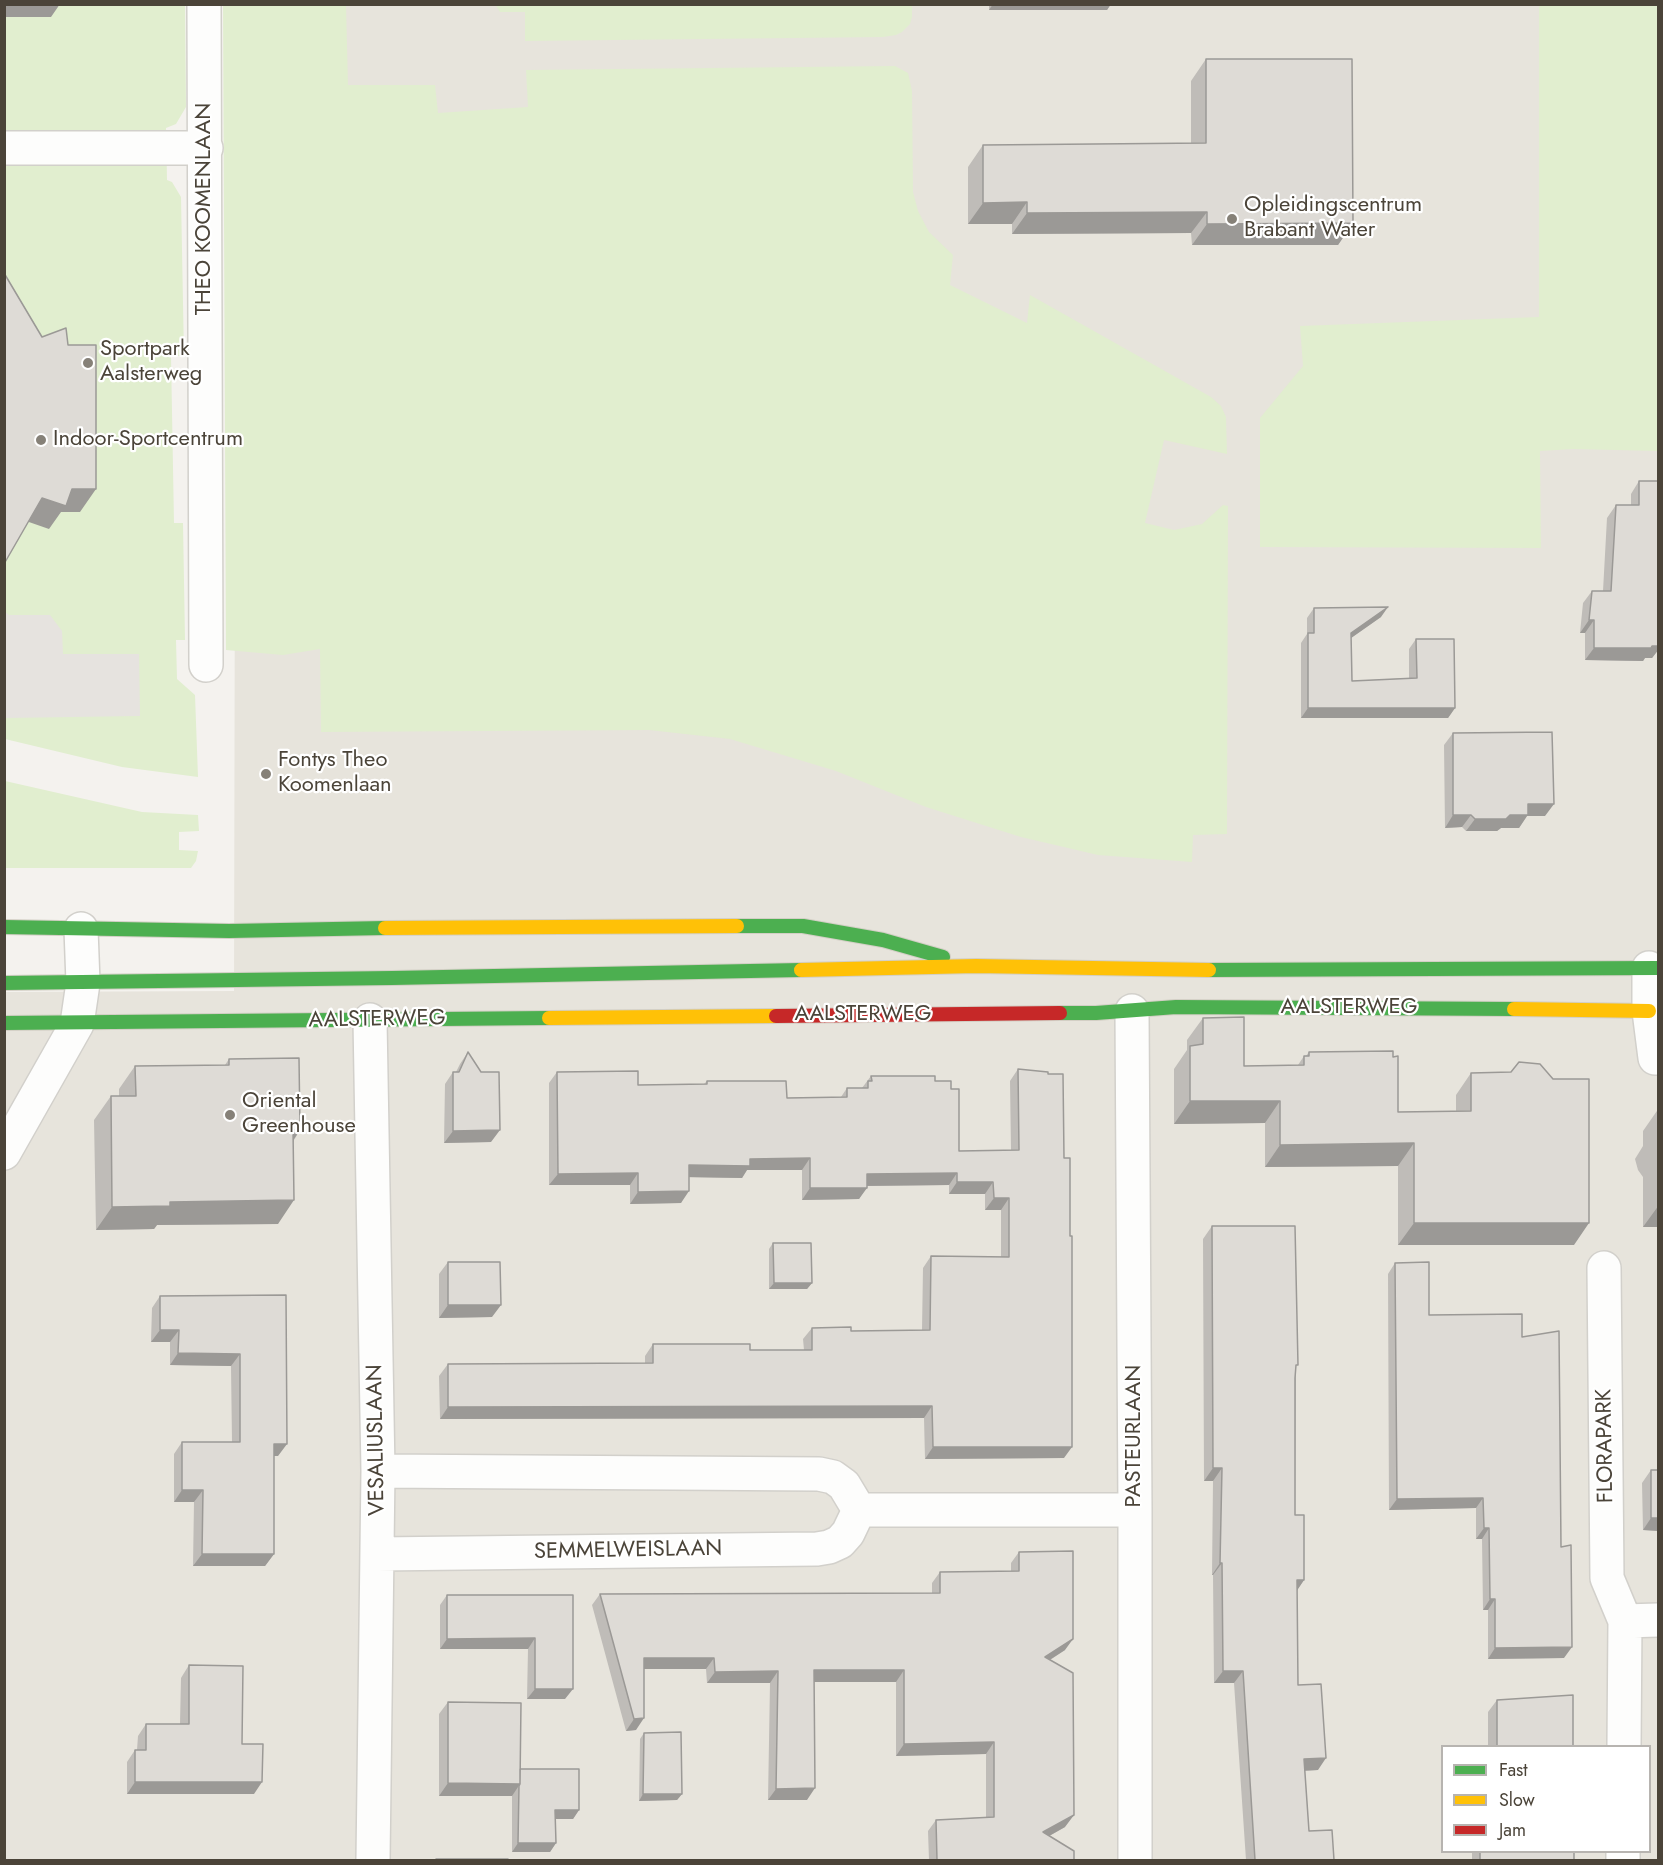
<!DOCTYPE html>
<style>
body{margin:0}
#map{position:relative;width:1663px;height:1865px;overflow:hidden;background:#f4f2ee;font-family:Jost,sans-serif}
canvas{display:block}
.frame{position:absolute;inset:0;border:6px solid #4b4439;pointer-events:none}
.legend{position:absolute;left:1441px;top:1745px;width:210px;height:108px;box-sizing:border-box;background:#fff;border:2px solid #b7b4b0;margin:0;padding:8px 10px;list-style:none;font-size:18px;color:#4b4439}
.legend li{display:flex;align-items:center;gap:12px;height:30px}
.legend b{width:30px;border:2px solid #b7b4b0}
</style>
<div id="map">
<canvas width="1663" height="1865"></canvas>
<div class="frame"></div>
<ul class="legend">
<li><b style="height:8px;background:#4caf50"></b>Fast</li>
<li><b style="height:8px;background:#ffc107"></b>Slow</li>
<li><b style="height:8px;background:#c62828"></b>Jam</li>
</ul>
</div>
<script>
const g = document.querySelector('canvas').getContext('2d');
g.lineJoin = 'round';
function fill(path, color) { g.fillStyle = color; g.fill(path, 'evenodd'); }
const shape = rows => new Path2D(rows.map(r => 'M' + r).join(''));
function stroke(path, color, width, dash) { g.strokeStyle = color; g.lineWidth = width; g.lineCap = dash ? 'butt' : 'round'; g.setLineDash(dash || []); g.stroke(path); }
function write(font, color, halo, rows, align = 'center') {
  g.font = font + ' Jost,sans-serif'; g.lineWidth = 4.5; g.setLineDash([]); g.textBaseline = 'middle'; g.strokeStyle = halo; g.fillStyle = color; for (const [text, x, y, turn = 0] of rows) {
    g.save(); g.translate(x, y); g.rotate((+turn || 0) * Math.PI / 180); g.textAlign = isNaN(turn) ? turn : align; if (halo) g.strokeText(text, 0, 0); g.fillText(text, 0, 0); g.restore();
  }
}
fill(shape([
 [236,5,1658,5,1658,1860,5,1860,4,992,234,991],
 [1442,1746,1650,1746,1650,1852,1442,1852]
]), '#e7e4dc');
fill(shape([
 [495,4,912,4,912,17,910,24,902,32,896,35,883,37,525,41,525,12,500,12],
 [1541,4,1658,5,1658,451,1573,449,1540,451,1541,548,1260,547,1260,418,1303,366,1300,326,1539,317,1539,7],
 [4,5,185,5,186,107,176,124,166,128,167,180,172,182,181,197,184,356,171,356,174,523,183,523,185,640,176,640,177,679,195,695,198,777,122,767,5,739],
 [223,5,346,5,348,85,435,85,438,113,528,107,526,70,895,66,908,73,912,91,913,192,918,211,929,232,953,255,950,285,1027,323,1030,295,1211,397,1221,406,1226,417,1227,454,1164,440,1145,523,1174,530,1202,524,1223,505,1228,506,1227,834,1193,835,1192,862,1098,855,1021,837,926,807,836,771,730,739,649,730,321,732,320,649,283,655,226,650],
 [5,781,142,812,198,815,199,831,179,832,179,850,198,851,196,861,191,868,5,868]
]), '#e1eecf');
fill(shape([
 [5,612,9,615,50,615,62,631,63,654,139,654,140,716,5,718]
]), '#e6e3df');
const street = shape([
 [204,4,206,665],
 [4,148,206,148],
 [1649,968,1649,1011,1655,1058,1658,1058],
 [1132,1011,1135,1510,1135,1860],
 [370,1020,378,1471,373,1860],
 [4,1153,77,1024,83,983,81,929],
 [1604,1268,1607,1578,1625,1621,1624,1746],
 [378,1471,819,1474,833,1477,844,1485,859,1510],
 [859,1510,1135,1510],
 [377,1554,817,1549,829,1547,840,1542,848,1533,859,1510],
 [1625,1621,1658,1620],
 [1623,1860,1623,1852]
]);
const fast = shape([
 [737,926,803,926,883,940,943,957],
 [4,927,229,931,385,928],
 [1209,970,1658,968],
 [4,983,392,978,801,970],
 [1060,1013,1096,1013,1176,1007,1514,1009],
 [4,1023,549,1018]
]);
const slow = shape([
 [385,928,737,926],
 [801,970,976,966,1209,970],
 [1514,1009,1649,1011],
 [549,1018,776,1016]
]);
const jam = shape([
 [776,1016,1060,1013]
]);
stroke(street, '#d2d0cb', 36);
stroke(fast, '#d3cfc5', 16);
stroke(slow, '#d3cfc5', 16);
stroke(jam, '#d3cfc5', 16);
stroke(street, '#fdfdfc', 33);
stroke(fast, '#4caf50', 14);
stroke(slow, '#ffc107', 14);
stroke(jam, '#c62828', 14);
fill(shape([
 [989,4,1111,4,1107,10,989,10],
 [1206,59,1353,223,1338,245,1192,245,1191,233,1012,234,1012,224,968,224,968,167,983,145,1191,143,1191,81],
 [1639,481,1659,481,1659,649,1652,658,1645,658,1643,661,1585,660,1585,633,1580,633,1583,603,1592,591,1603,591,1607,518,1616,505,1631,505,1631,494],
 [1314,608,1381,617,1351,638,1352,681,1409,678,1409,649,1416,639,1455,708,1448,718,1301,718,1301,643,1307,634,1307,618],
 [1453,733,1545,816,1527,816,1519,828,1501,828,1497,831,1466,831,1462,827,1445,828,1444,745],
 [1203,1018,1244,1066,1298,1065,1304,1056,1306,1056,1309,1052,1398,1112,1456,1111,1456,1095,1471,1073,1574,1245,1398,1245,1398,1166,1265,1167,1265,1123,1174,1124,1174,1069,1187,1050,1187,1040],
 [468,1052,491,1142,444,1143,445,1084,453,1072,456,1072,460,1064],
 [229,1059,300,1130,294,1140,278,1224,157,1225,154,1229,96,1230,94,1120,111,1096,119,1096,119,1089,135,1066,225,1065],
 [1018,1069,1064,1458,925,1459,924,1418,440,1419,439,1376,448,1364,645,1363,645,1356,653,1344,750,1350,804,1350,803,1339,812,1328,851,1331,922,1330,923,1268,931,1256,1001,1257,1001,1210,985,1210,985,1194,949,1194,949,1185,867,1186,859,1199,802,1200,802,1170,747,1170,742,1178,689,1177,681,1203,630,1204,630,1185,549,1185,549,1083,557,1072,638,1085,704,1084,707,1081,787,1098,841,1097,847,1088,862,1088,871,1076,935,1081,951,1089,959,1151,1011,1150,1010,1081],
 [1659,1108,1659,1227,1643,1227,1643,1177,1638,1170,1635,1159,1643,1146,1643,1131],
 [1212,1226,1296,1368,1295,1515,1304,1580,1297,1590,1298,1685,1318,1770,1305,1771,1309,1831,1334,1860,1246,1860,1234,1683,1214,1683,1213,1575,1212,1575,1213,1481,1204,1481,1203,1239],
 [773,1243,812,1283,807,1289,769,1289,769,1249],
 [448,1262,492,1317,439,1318,439,1274],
 [1395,1263,1429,1315,1561,1547,1564,1658,1488,1659,1488,1610,1483,1610,1482,1539,1476,1539,1476,1508,1389,1510,1388,1274],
 [286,1295,278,1456,274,1456,274,1554,265,1566,193,1566,194,1502,174,1502,174,1454,182,1442,232,1442,231,1366,170,1365,170,1342,151,1342,152,1308,160,1296],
 [1651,1470,1659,1470,1659,1531,1643,1530,1642,1483],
 [1019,1552,1065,1650,1050,1660,1065,1827,1049,1836,1074,1860,929,1860,928,1831,936,1820,986,1817,986,1754,896,1756,896,1682,814,1682,807,1800,768,1800,770,1683,707,1683,706,1669,644,1669,636,1730,626,1731,592,1605,600,1594,932,1593,932,1583,940,1572,1011,1571,1011,1563],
 [447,1595,573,1595,565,1699,527,1699,528,1649,440,1649,440,1605],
 [189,1665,242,1744,254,1794,127,1794,127,1762,135,1750,137,1750,138,1736,146,1724,180,1724,181,1678],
 [1497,1700,1573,1746,1488,1746,1488,1712],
 [448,1702,520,1769,579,1810,573,1819,556,1819,556,1843,550,1852,512,1852,512,1795,439,1796,439,1714],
 [644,1733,682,1794,677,1800,639,1801,640,1739],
 [1472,1851,1574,1851,1574,1860,1472,1860]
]), '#bfbcb8');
fill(shape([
 [4,4,60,4,51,17,4,17],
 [993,4,1111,4,1107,10,989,10],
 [1027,202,1012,224,968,224,983,203],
 [1207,212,1191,233,1012,234,1027,213],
 [1353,223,1338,245,1192,245,1207,224],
 [72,489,96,489,80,512,61,512,49,529,26,521,42,498],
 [1388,607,1381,617,1344,643,1351,633],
 [1589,620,1594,620,1585,633,1580,633],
 [1652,646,1659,646,1659,649,1652,658,1645,658,1643,661,1585,660,1594,648],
 [1308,708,1455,708,1448,718,1301,718],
 [1528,804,1554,804,1545,816,1527,816,1519,828,1501,828,1497,831,1466,831,1475,819,1510,815],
 [1453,815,1471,815,1462,827,1445,828],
 [1190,1101,1280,1101,1265,1123,1174,1124],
 [293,1130,300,1130,284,1154],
 [500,1130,491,1142,444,1143,453,1131],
 [1414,1143,1398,1166,1265,1167,1280,1145],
 [810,1158,802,1170,747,1170,742,1178,681,1177,689,1165,750,1159],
 [638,1173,630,1185,549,1185,558,1174],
 [957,1173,949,1185,859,1186,867,1174],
 [957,1182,993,1182,985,1194,949,1194],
 [810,1188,867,1188,859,1199,802,1200],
 [689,1191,681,1203,630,1204,638,1192],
 [994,1198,1009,1198,1001,1210,985,1210],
 [294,1200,278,1224,157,1225,154,1229,96,1230,112,1207,170,1202],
 [1659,1205,1659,1227,1643,1227],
 [1414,1223,1589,1223,1574,1245,1398,1245],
 [774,1283,812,1283,807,1289,769,1289],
 [448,1305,501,1305,492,1317,439,1318],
 [160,1330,179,1330,170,1342,151,1342],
 [178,1353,240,1354,231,1366,170,1365],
 [932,1406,924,1418,440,1419,448,1407],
 [274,1444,287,1444,278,1456,266,1456],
 [933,1447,1072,1447,1064,1458,925,1459],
 [1213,1468,1222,1468,1213,1481,1204,1481],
 [182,1490,203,1490,194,1502,174,1502],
 [1483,1498,1476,1508,1389,1510,1397,1499],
 [1651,1518,1659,1518,1659,1531,1643,1530],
 [1484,1528,1489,1528,1482,1539,1476,1539],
 [202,1554,274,1554,265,1566,193,1566],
 [1220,1563,1222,1563,1213,1575,1212,1575],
 [1297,1580,1304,1580,1296,1592],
 [1490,1599,1495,1599,1488,1610,1483,1610],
 [535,1638,528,1649,440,1649,447,1639],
 [1073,1639,1065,1650,1037,1668,1045,1657],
 [1572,1647,1564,1658,1488,1659,1495,1648],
 [644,1658,714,1658,706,1669,636,1669],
 [814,1670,904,1670,896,1682,806,1682],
 [778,1671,770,1683,707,1683,715,1672],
 [1223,1671,1243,1671,1234,1683,1214,1683],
 [535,1689,573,1689,565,1699,527,1699],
 [644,1718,636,1730,626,1731,634,1719],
 [994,1742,986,1754,896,1756,904,1744],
 [1326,1758,1318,1770,1296,1771,1304,1759],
 [135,1782,262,1782,254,1794,127,1794],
 [448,1783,520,1784,512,1796,439,1796],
 [815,1788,807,1800,768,1800,776,1789],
 [643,1794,682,1794,677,1800,639,1801],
 [555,1810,579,1810,573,1819,549,1819],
 [1074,1815,1065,1827,1035,1844,1043,1832],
 [518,1843,556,1843,550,1852,512,1852]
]), '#9b9996');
const building = shape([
 [1206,59,1352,59,1353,223,1207,224,1207,212,1027,213,1027,202,983,203,983,145,1206,143,1206,59],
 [4,273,42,337,66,328,68,345,96,345,96,489,72,489,66,506,42,498,4,564,4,273],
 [1639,481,1659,481,1659,646,1652,646,1651,648,1594,648,1594,620,1589,620,1592,591,1611,591,1616,505,1639,505,1639,481],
 [1388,607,1351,633,1352,681,1417,678,1416,639,1454,639,1455,708,1308,708,1308,633,1314,633,1314,608,1388,607],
 [1552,732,1554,804,1528,804,1528,815,1510,815,1506,819,1475,819,1471,815,1453,815,1453,733,1552,732],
 [1244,1017,1244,1066,1304,1065,1304,1056,1309,1056,1309,1052,1393,1051,1393,1057,1398,1056,1398,1112,1471,1111,1471,1073,1511,1072,1519,1062,1540,1064,1553,1079,1589,1079,1589,1223,1414,1223,1414,1143,1280,1145,1280,1101,1190,1101,1190,1046,1203,1044,1203,1018,1244,1017],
 [468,1052,481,1072,499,1072,500,1130,453,1131,453,1072,459,1072,468,1052],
 [299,1058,300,1130,293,1130,294,1200,170,1202,170,1206,112,1207,111,1096,136,1096,135,1066,229,1065,229,1059,299,1058],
 [1018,1069,1048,1072,1048,1074,1063,1074,1064,1158,1070,1158,1070,1236,1072,1236,1072,1447,933,1447,932,1406,448,1407,448,1364,653,1363,653,1344,750,1344,750,1350,812,1350,812,1328,851,1327,851,1331,930,1330,931,1256,1009,1257,1009,1198,994,1198,993,1182,957,1182,957,1173,867,1174,867,1188,810,1188,810,1158,750,1159,750,1166,689,1165,689,1191,638,1192,638,1173,558,1174,557,1072,638,1071,638,1085,707,1084,707,1081,786,1081,787,1098,847,1097,847,1088,868,1088,868,1081,872,1081,871,1076,935,1076,935,1081,951,1081,951,1089,959,1089,959,1151,1019,1150,1018,1069],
 [1212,1226,1295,1226,1298,1365,1296,1365,1295,1378,1295,1515,1304,1515,1304,1580,1297,1580,1298,1685,1321,1684,1326,1758,1304,1759,1309,1831,1332,1830,1334,1860,1255,1860,1243,1671,1223,1671,1222,1563,1220,1563,1222,1468,1213,1468,1212,1226],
 [773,1243,811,1243,812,1283,774,1283,773,1243],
 [448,1262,500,1262,501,1305,448,1305,448,1262],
 [1429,1262,1429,1315,1522,1314,1522,1337,1559,1331,1561,1547,1571,1545,1572,1647,1495,1648,1495,1599,1490,1599,1489,1528,1484,1528,1483,1498,1397,1499,1395,1263,1429,1262],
 [286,1295,287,1444,274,1444,274,1554,202,1554,203,1490,182,1490,182,1442,240,1442,240,1354,178,1353,179,1330,160,1330,160,1296,286,1295],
 [1651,1470,1659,1470,1659,1518,1651,1518,1651,1470],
 [1073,1551,1073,1639,1045,1657,1073,1673,1074,1815,1043,1832,1074,1851,1074,1860,937,1860,936,1820,994,1817,994,1742,904,1744,904,1670,814,1670,815,1788,776,1789,778,1671,715,1672,714,1658,644,1658,644,1718,634,1719,600,1594,940,1593,940,1572,1019,1571,1019,1552,1073,1551],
 [447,1595,573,1595,573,1689,535,1689,535,1638,447,1639,447,1595],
 [189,1665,243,1666,242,1744,263,1744,262,1782,135,1782,135,1750,146,1750,146,1724,189,1724,189,1665],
 [1573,1695,1573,1746,1497,1746,1497,1700,1573,1695],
 [448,1702,521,1703,520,1784,448,1783,448,1702],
 [681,1732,682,1794,643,1794,644,1733,681,1732],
 [520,1769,579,1769,579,1810,555,1810,556,1843,518,1843,519,1786,520,1784,520,1769],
 [1480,1851,1574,1851,1574,1860,1480,1860,1480,1851],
 [436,1859,508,1859,508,1860,436,1860,436,1859]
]);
fill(building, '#dedbd6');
stroke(building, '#9b9996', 1.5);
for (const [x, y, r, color] of [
 [1232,219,6,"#868178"],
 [88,363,6,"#868178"],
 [41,440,6,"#868178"],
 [266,774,6,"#868178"],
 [230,1115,6,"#868178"]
]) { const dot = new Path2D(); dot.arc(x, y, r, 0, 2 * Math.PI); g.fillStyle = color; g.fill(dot); stroke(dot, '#fff', 2); }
write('22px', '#4b4439', '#fff', [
 ["Opleidingscentrum",1244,206],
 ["Brabant Water",1244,231],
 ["Sportpark",100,350],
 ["Aalsterweg",100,375],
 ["Indoor-Sportcentrum",53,440],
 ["Fontys Theo",278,761],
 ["Koomenlaan",278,786],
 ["Oriental",242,1102],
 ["Greenhouse",242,1127]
], 'left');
write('22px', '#4b4439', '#fff', [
 ["THEO KOOMENLAAN",205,209,-90],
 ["AALSTERWEG",1349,1008],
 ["AALSTERWEG",863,1015],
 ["AALSTERWEG",377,1020,-1],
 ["PASTEURLAAN",1135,1436,-90],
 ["VESALIUSLAAN",377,1440,-91],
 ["FLORAPARK",1606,1446,-91],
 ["SEMMELWEISLAAN",628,1551,-1]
]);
</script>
